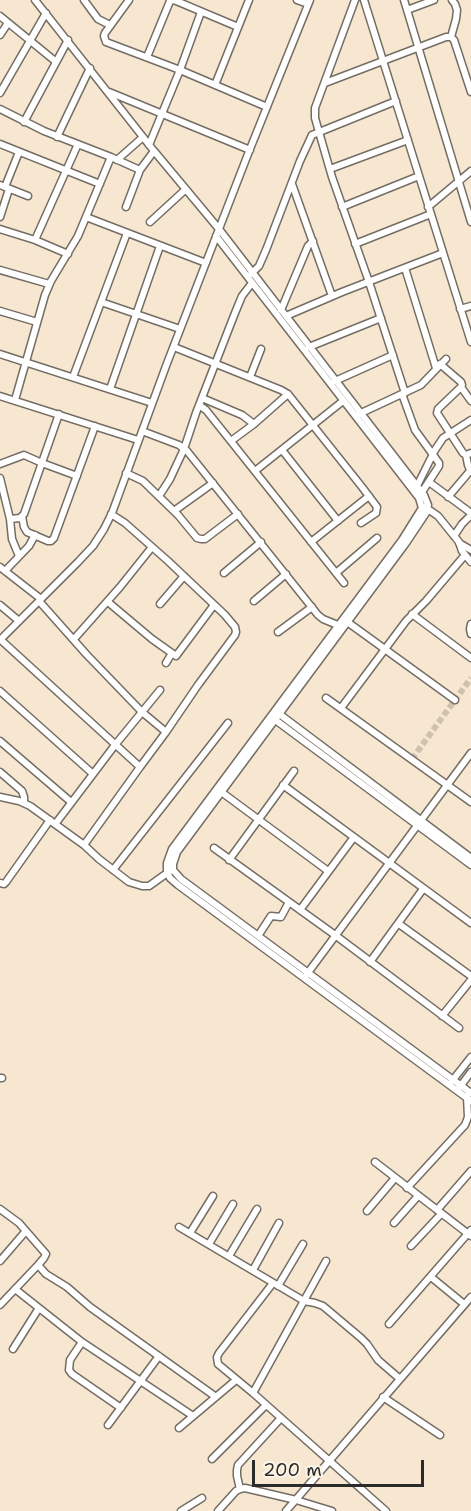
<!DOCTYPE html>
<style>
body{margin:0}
#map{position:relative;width:471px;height:1511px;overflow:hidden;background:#f8e7d0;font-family:"Shantell Sans",sans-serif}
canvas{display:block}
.scale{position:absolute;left:252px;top:1460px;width:172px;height:27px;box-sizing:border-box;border:3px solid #2b2b2b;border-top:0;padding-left:8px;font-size:18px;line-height:21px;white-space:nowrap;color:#2b2b2b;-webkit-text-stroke:4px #fcf5e5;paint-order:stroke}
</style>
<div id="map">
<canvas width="471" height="1511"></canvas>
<div class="scale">200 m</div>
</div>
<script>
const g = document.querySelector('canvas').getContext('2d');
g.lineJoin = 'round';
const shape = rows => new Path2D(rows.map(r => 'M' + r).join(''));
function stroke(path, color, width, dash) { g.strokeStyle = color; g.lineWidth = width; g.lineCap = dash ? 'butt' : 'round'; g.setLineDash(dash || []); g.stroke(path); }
stroke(shape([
 [412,759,471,678]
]), '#cfc1af', 6, [6, 3]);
const minor = shape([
 [35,0,154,151,219,229,424,495,428,505,426,513,406,543,177,852,173,864,173,870,181,879,471,1093],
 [84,0,98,19,110,25],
 [129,0,105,33,104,36,106,42,180,70,267,107],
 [297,0,308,4],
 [355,0,315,108,315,118,332,177,369,282,405,393],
 [364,0,471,342],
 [404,0,471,222],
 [407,10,434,0],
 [0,16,55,61],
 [0,35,8,23],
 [451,37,456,19,457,10,455,4,452,0],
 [147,57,170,1,174,0,238,27],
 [325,83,446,37,451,37,454,40,471,92],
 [215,85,249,0],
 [109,92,250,150],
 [0,93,46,13],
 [0,109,44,131,111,157,140,170,154,151],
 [24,122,68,40],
 [57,137,90,68],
 [0,144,100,184],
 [149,145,180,70,201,12],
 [117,160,143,137],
 [330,169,408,140],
 [292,184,332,296],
 [0,185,28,196],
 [5,187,19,152],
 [126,207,140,170],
 [342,207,419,176],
 [428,207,471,171],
 [0,217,9,189],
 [86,217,206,263],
 [150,222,186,189],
 [0,229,35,240,68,254],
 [216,236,419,498,422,508,402,540,172,849,167,863,167,872,170,878,178,885,471,1101],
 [35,240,78,144],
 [355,244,431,214],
 [405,268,436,368],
 [0,270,49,284],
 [251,274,259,266,266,250,300,161,312,135,396,101],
 [101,302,180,329],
 [460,309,471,306],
 [281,310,308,246,313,241],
 [0,311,37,322],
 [286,316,342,292,443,253],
 [174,347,281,390,288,394,362,487,377,507,376,513,361,523],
 [309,347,381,318],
 [0,354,152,403],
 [440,364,461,382,462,385,461,387,438,409,437,413,463,453,466,455,471,453],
 [73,377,127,233],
 [250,377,261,349],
 [335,381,393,355],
 [461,387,471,401],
 [110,389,160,246],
 [402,394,415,430,439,463,439,466,422,492],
 [0,396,138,440],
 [202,398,242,415,254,424],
 [15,400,45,295,51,281,78,236,111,157],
 [199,405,206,410,344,583],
 [359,414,421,385,446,359],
 [142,431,179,445,187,451,318,615,323,619,340,626],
 [231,441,254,424,288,394],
 [282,450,338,521],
 [466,455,468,465,471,472],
 [0,464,24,455,42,463,77,476],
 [255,471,343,401],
 [126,473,143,481,178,515,197,538,201,539,205,539,238,514],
 [0,478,10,519,12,539,19,556],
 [429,482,471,513],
 [416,488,435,450,443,438,471,420],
 [159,496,170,479,184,449,196,413,235,313,242,296,252,283],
 [448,497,470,471],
 [425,507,438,516,459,542,462,551,471,562],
 [174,511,213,483],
 [22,516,24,527,27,532,48,541,51,541,54,538,95,426],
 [10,519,20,518,24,514,59,414],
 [454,536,462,524,471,515],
 [311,542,369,496],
 [459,543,471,550],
 [0,567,41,599],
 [5,571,29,546,35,535],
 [224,573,261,542],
 [336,573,377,538],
 [39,601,87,655,142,712,166,732],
 [254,601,286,574],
 [108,602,152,639,176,656,214,605],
 [160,604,184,576],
 [0,605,19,621],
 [412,614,471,658],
 [346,621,455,700],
 [471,624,470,629,471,634],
 [278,632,312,607],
 [74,639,120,587,152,547],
 [0,640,78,562,93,546,104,529,112,513,166,366,248,154,310,0],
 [1,640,140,767,166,732,198,685,235,635,236,632,235,627,225,615,168,561,125,523,111,514],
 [166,663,172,653],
 [0,691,93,774],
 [326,698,471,802],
 [341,708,406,621,426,601,465,555],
 [278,713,471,858],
 [274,719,471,865],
 [0,741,71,802],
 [0,772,22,791,24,797,24,803],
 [283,785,471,923],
 [220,791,328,871],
 [0,797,19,801,30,806,84,845,99,859,129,882,142,886,149,886,170,871],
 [56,823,115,745,160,690],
 [84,845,140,767],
 [214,848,335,935,459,1028],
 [229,860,294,771],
 [113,870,228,723],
 [0,883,4,884,6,882,50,820],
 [300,910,354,837],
 [399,924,471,976],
 [258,936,271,916,281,917,289,902],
 [370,962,423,889],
 [307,974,471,753],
 [442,1016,471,980],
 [0,1078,2,1078],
 [452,1081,471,1057],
 [459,1088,471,1072],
 [375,1162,471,1236],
 [407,1188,465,1125,468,1117,467,1097,468,1095],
 [0,1209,19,1223,46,1254,44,1258,38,1265,0,1305],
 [437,1210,471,1171],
 [367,1211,395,1178],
 [394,1223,418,1196],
 [179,1227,304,1301,315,1303,323,1306,361,1338,367,1344,378,1360,400,1379],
 [190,1233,213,1196],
 [209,1244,233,1204],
 [411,1246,441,1214],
 [229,1256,257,1209],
 [0,1261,25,1232],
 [38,1265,46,1274,67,1287,90,1307,216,1397],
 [253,1270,279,1223],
 [431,1277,464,1304],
 [273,1283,219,1353,217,1357,218,1364,253,1393,386,1511],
 [278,1286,303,1244],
 [15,1289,82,1342,193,1416],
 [389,1324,471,1230],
 [82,1342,70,1360,69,1370,72,1374,121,1408],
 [13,1349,39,1308],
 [253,1393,326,1261],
 [383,1397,440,1435],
 [108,1425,159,1356],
 [179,1428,236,1380],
 [212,1459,266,1405],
 [240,1489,237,1476,237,1470,238,1465,281,1418],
 [181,1511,202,1498],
 [218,1511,236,1491,240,1489,245,1488,296,1500,332,1511],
 [286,1511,471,1297]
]);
stroke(minor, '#736d65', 9);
stroke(minor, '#fff', 6);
</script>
